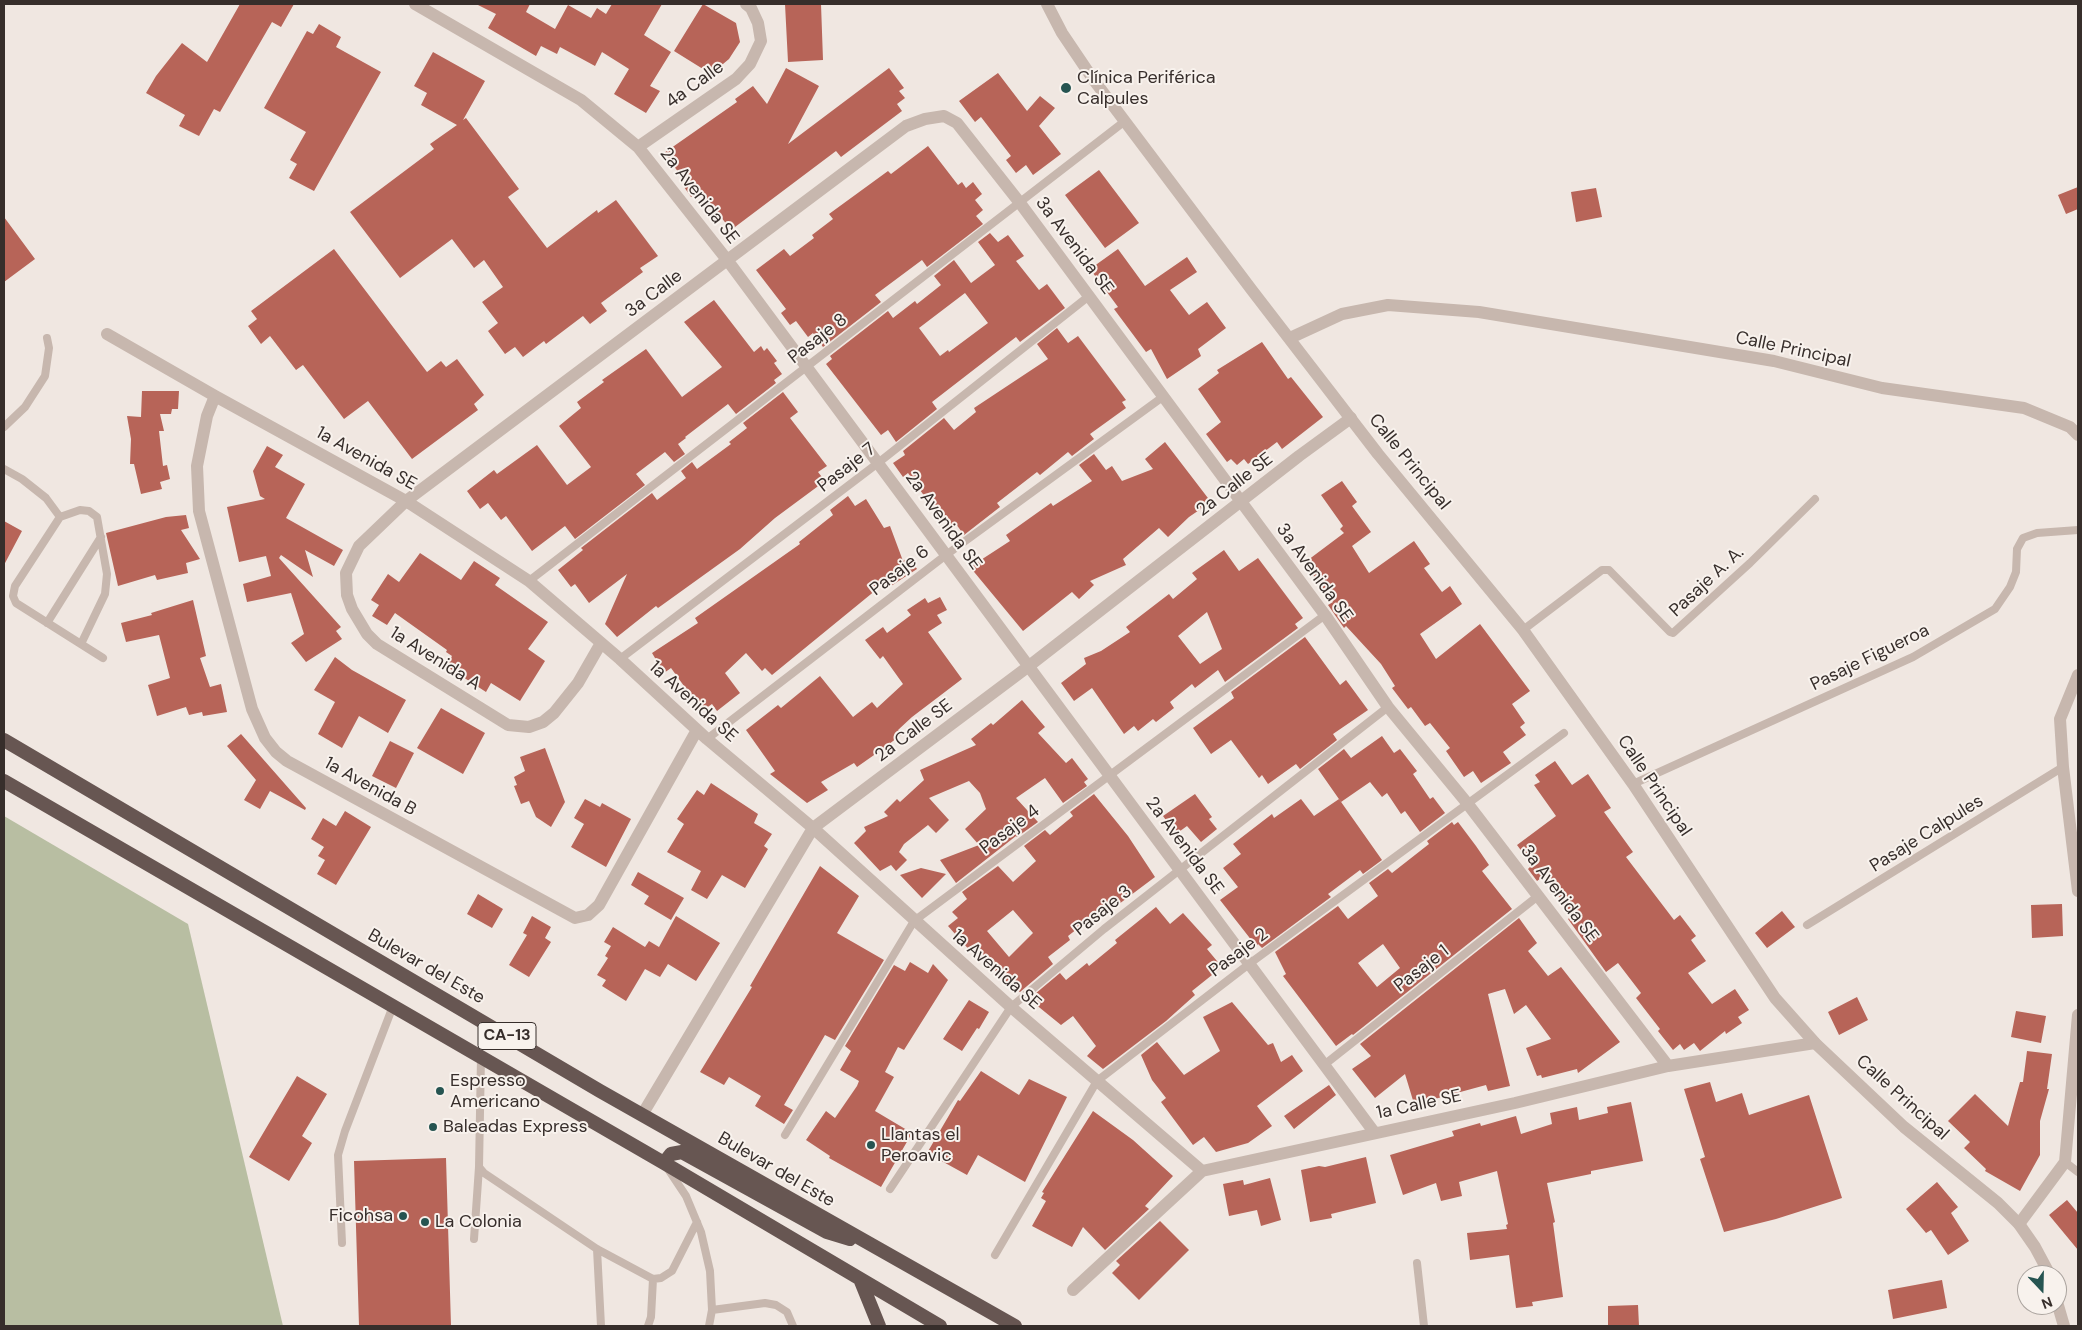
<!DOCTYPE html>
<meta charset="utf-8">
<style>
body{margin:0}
#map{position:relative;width:2082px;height:1330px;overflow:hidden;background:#f0e7e1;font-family:"DM Sans",sans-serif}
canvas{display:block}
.frame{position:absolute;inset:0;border:5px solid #372e2b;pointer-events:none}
.north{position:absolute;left:2017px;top:1265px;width:50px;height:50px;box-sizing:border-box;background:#f8f2ed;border:1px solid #aba49f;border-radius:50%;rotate:159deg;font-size:14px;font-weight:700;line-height:20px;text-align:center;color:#372e2b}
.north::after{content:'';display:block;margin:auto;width:18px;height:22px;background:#265451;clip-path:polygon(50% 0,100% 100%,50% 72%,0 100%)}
</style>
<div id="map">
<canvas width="2082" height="1330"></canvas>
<div class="frame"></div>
<div class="north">N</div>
</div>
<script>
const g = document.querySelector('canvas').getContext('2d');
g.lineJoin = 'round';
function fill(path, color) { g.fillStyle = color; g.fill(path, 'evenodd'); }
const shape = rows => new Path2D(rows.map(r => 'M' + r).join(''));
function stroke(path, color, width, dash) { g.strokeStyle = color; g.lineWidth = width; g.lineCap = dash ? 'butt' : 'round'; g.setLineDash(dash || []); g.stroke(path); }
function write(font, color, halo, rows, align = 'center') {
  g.font = font + ' "DM Sans",sans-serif'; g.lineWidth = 4; g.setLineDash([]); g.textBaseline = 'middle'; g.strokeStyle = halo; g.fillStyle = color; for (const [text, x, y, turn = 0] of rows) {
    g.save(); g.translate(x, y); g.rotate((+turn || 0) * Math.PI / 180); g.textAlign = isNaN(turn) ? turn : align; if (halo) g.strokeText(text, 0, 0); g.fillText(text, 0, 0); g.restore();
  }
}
fill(shape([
 [4,816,188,924,283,1326,4,1326]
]), '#b8bea2');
fill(shape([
 [240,4,294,4,281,27,272,22,220,112,214,109,199,136,179,126,185,115,146,93,156,76,182,43,207,62],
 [476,4,530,4,526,12,555,29,568,5,591,18,597,8,606,14,612,4,662,4,644,35,671,52,650,86,660,91,646,113,614,94,629,69,602,52,595,66,560,47,557,54,541,46,536,56,488,28,496,14],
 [703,4,736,23,740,42,729,59,711,74,674,51],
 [785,4,821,4,823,60,788,62],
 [319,24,341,37,336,47,381,72,314,191,289,178,297,164,290,160,306,132,264,108,307,31,313,34],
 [433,52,485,81,463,120,466,118,519,189,508,197,547,248,597,210,598,213,616,200,658,256,640,268,643,272,601,303,607,311,590,324,583,316,546,344,544,341,523,357,515,347,505,354,488,331,498,323,482,302,503,287,484,260,474,268,452,239,400,278,350,212,434,149,430,144,457,125,421,105,427,93,414,86],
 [786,68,819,86,788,144,889,68,904,88,899,91,905,98,897,104,902,111,841,157,836,151,731,230,700,190,691,197,682,184,685,181,664,153,737,102,735,99,753,86,767,104],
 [998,73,1027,111,1040,96,1055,108,1039,126,1061,154,1033,175,1026,165,1016,173,1006,160,1011,156,981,117,975,122,959,101],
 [928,146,958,185,962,182,966,188,973,182,982,194,975,200,983,210,976,216,983,224,927,267,922,260,875,295,881,302,823,347,813,333,808,337,796,321,790,325,781,313,786,309,756,270,784,249,790,256,814,238,812,235,833,219,829,214,888,171,891,174],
 [1099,170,1139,223,1105,248,1065,195],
 [2078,187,2078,209,2066,214,2058,195],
 [1596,188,1602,217,1576,222,1571,192],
 [4,217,35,259,4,282],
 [990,233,998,242,1008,235,1024,256,1016,261,1039,290,1047,284,1065,308,1020,342,1016,337,932,402,937,409,896,442,888,430,881,435,826,364,832,359,830,356,888,311,893,318,915,301,917,304,941,285,934,276,954,260,971,283,995,265,978,242],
 [965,293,988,323,949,352,948,350,940,356,919,328],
 [334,249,427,372,441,361,446,367,457,359,484,395,474,404,478,410,412,459,368,401,344,419,303,365,296,370,270,336,261,344,248,326,257,319,251,311],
 [1118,249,1145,286,1187,257,1197,272,1170,290,1189,315,1207,302,1226,328,1198,349,1201,356,1167,379,1151,349,1146,352,1114,309,1118,307,1090,269],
 [714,300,754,352,761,346,764,351,767,348,777,361,774,363,782,374,774,380,776,383,736,414,728,404,685,437,686,438,678,444,685,454,674,462,665,452,636,474,645,485,575,539,565,526,532,551,506,516,501,520,488,503,480,509,467,491,494,470,497,474,537,445,567,485,591,467,559,426,581,408,577,402,604,382,602,380,646,349,682,397,722,367,684,322],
 [1057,328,1068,343,1078,336,1126,400,1122,402,1126,408,1090,434,1094,439,1072,456,1068,452,1040,475,1037,472,997,503,1000,507,964,535,956,524,952,527,946,518,942,521,908,473,903,477,893,463,905,455,903,451,944,418,954,430,976,412,974,408,1048,359,1037,344],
 [1262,342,1288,379,1291,377,1323,417,1282,449,1277,442,1248,464,1244,459,1237,465,1231,459,1227,462,1206,434,1221,422,1198,389,1219,373,1217,370],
 [142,391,179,391,178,409,172,409,171,414,160,414,164,431,159,431,163,466,167,465,170,479,160,482,162,489,141,494,134,464,130,464,131,439,127,416,141,417],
 [783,392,798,412,790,418,827,466,818,472,825,481,775,518,740,549,658,608,656,606,617,637,605,624,627,574,589,603,575,584,571,587,558,570,583,550,581,548,652,493,657,500,686,478,681,471,692,462,697,469,731,444,729,442,747,428,743,423],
 [1165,442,1211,502,1189,517,1168,537,1159,528,1123,559,1126,565,1090,581,1094,585,1079,599,1072,592,1023,631,970,567,1010,541,1006,535,1051,503,1053,506,1092,481,1079,465,1094,454,1106,470,1112,466,1122,481,1153,469,1145,459],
 [267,446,283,455,275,467,305,484,286,518,343,550,334,566,305,550,313,577,281,555,279,558,341,627,336,631,342,639,306,662,291,643,304,634,291,593,247,602,243,584,271,576,266,556,239,562,227,507,265,499,260,496,253,471],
 [1342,481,1357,502,1352,506,1371,532,1352,546,1369,573,1414,541,1430,564,1424,568,1442,592,1450,586,1462,604,1420,634,1436,659,1480,624,1530,691,1512,704,1525,723,1520,727,1526,735,1503,752,1511,763,1481,783,1473,771,1464,777,1446,751,1450,748,1430,723,1425,726,1411,707,1408,709,1392,688,1395,686,1381,664,1346,626,1344,628,1328,605,1333,602,1304,563,1344,533,1340,529,1343,526,1321,495],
 [848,496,855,506,866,499,884,528,890,526,903,561,909,557,917,569,891,586,887,581,772,675,765,668,762,671,746,653,725,673,740,693,717,711,712,704,702,711,671,668,664,673,652,653,698,623,695,618,800,544,799,542,833,515,830,510],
 [186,515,189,528,181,530,200,559,186,563,188,573,157,580,155,575,118,586,106,533,166,517],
 [4,521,22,531,4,565],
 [1224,550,1239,571,1258,558,1303,618,1295,624,1298,628,1225,682,1218,670,1195,688,1192,684,1170,702,1174,708,1156,722,1153,719,1138,731,1134,726,1124,734,1092,688,1074,701,1061,683,1086,664,1084,658,1101,651,1130,632,1126,627,1169,594,1173,599,1197,579,1192,573],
 [1207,612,1222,649,1200,664,1178,636],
 [420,553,461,580,474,561,500,578,495,585,548,622,528,649,545,661,520,701,491,683,486,692,446,666,452,656,446,652,447,650,395,613,387,625,372,616,379,605,371,600,388,574,399,582],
 [940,597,947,610,937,615,942,623,928,632,962,679,912,717,898,730,902,734,884,748,857,767,854,763,821,782,828,790,807,803,770,774,775,771,746,730,778,705,781,708,820,676,853,717,872,702,877,708,903,684,883,656,880,659,865,640,883,627,887,633,911,615,907,610,925,598,928,603],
 [193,600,206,656,200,658,210,687,221,684,227,712,203,716,202,712,189,715,186,707,157,716,148,685,170,678,159,635,126,642,121,623,152,615,151,613],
 [1305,637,1340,685,1346,680,1368,710,1333,734,1337,740,1300,769,1296,764,1268,784,1262,775,1259,778,1231,740,1211,754,1193,728,1234,698,1231,692],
 [335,657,352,670,406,700,388,733,359,716,342,748,318,734,335,702,314,690],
 [1022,700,1045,727,1038,733,1066,763,1072,758,1088,779,1084,782,1087,786,1063,803,1045,778,1016,798,1038,822,1017,837,1016,836,956,883,940,860,979,845,965,829,986,809,980,793,969,781,929,798,949,820,936,833,928,825,904,844,899,852,907,860,896,871,891,865,880,871,854,843,866,831,864,827,888,816,884,812,897,799,900,802,924,780,920,770,976,745,971,739,991,723,993,725],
 [441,708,485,733,463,774,417,748],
 [241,734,306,808,305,810,270,791,260,809,244,800,256,780,227,746],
 [1382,736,1394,753,1400,749,1417,771,1413,774,1430,799,1433,797,1445,813,1420,832,1405,811,1401,814,1387,793,1382,797,1370,782,1341,802,1318,769,1344,749,1351,758],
 [390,741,414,753,396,788,372,776],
 [545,748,565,802,551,827,536,817,529,801,521,804,514,786,517,785,514,777,525,771,520,757],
 [1555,761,1572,785,1588,774,1611,808,1604,812,1633,852,1626,857,1674,920,1680,915,1696,936,1691,940,1706,961,1688,973,1712,1004,1735,989,1749,1010,1738,1017,1742,1023,1726,1034,1725,1031,1700,1051,1694,1043,1684,1050,1680,1044,1673,1050,1658,1031,1660,1029,1636,998,1641,993,1618,963,1606,972,1568,919,1572,916,1544,876,1537,881,1528,869,1532,865,1517,845,1556,816,1534,785,1540,782,1535,775],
 [711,783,758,814,754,823,772,834,764,846,768,849,745,888,722,875,707,899,691,890,701,871,667,852,684,824,677,819,697,790,704,795],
 [1094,794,1128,836,1155,877,1099,919,1095,915,1068,936,1070,940,1048,957,1053,964,1020,992,1011,987,976,950,972,953,948,926,958,918,952,912,967,899,962,892,998,866,1013,882,1036,861,1024,846,1045,830,1050,835,1073,816,1070,812],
 [1013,910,1033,933,1009,957,987,931],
 [1195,794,1212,817,1209,819,1217,829,1201,842,1187,826,1176,834,1163,816],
 [585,799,600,807,602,803,631,819,606,867,571,847,584,824,574,818],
 [1301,799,1314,816,1339,799,1382,860,1363,874,1360,870,1328,894,1331,897,1262,948,1258,944,1256,946,1220,900,1238,887,1223,868,1241,854,1233,844,1272,814,1274,818],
 [345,811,371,827,336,885,317,874,325,860,318,856,324,847,311,839,323,818,336,826],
 [1452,822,1454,825,1458,822,1476,846,1489,865,1482,871,1512,909,1353,1035,1352,1034,1336,1046,1283,976,1286,974,1275,952,1338,906,1348,919,1378,896,1369,883,1388,869,1392,873,1429,844,1427,841],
 [1383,944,1400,968,1377,987,1358,963],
 [820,866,859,896,837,933,884,960,835,1040,825,1035,784,1105,793,1110,784,1124,755,1106,761,1096,729,1077,724,1085,700,1072,752,987,750,986],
 [921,868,946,874,922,898,900,875],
 [638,872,684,898,671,920,644,904,649,896,631,885],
 [478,894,503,909,492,928,467,914],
 [2062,904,2063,936,2032,938,2031,905],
 [1156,907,1170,924,1183,913,1212,945,1207,949,1222,967,1192,991,1195,995,1166,1021,1103,1069,1087,1056,1096,1046,1073,1016,1061,1025,1029,999,1060,973,1066,980,1087,963,1089,966,1117,943,1115,940],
 [1782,911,1795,927,1767,948,1755,933],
 [532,916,551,927,545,938,551,942,529,977,509,965,527,935,523,933],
 [676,916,720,943,696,981,668,964,660,977,645,969,626,1001,602,986,606,980,597,975,608,958,605,956,611,946,604,942,613,927,645,947,649,941,659,947],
 [1519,918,1537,943,1528,951,1548,976,1561,967,1620,1042,1578,1073,1577,1069,1542,1078,1541,1075,1537,1076,1526,1048,1551,1039,1526,1005,1514,1014,1505,989,1488,994,1510,1086,1488,1091,1486,1085,1431,1100,1432,1103,1415,1107,1405,1074,1375,1098,1352,1069,1371,1056,1360,1044],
 [910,962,928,973,933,964,948,980,904,1050,898,1047,885,1072,894,1077,875,1111,912,1133,881,1187,829,1158,830,1156,806,1140,826,1111,835,1118,857,1086,859,1081,840,1070,851,1051,845,1046,894,965,905,971],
 [1857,997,1868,1020,1839,1035,1828,1012],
 [969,1000,989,1012,979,1029,977,1028,962,1051,943,1039],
 [1232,1002,1268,1045,1273,1043,1281,1062,1292,1055,1303,1071,1257,1106,1272,1126,1248,1143,1216,1152,1204,1137,1193,1145,1161,1102,1166,1098,1152,1080,1141,1055,1157,1042,1184,1075,1220,1051,1203,1017],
 [2016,1011,2046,1016,2041,1043,2011,1037],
 [2027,1051,2052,1054,2047,1089,2049,1089,2040,1121,2040,1155,2020,1191,1985,1171,1986,1169,1964,1148,1970,1142,1948,1121,1975,1094,2008,1126,2020,1082,2023,1082],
 [981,1071,1019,1095,1029,1079,1067,1097,1025,1182,978,1155,967,1175,927,1153,958,1100,960,1101],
 [297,1076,327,1094,302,1136,312,1143,289,1181,249,1157],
 [1710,1082,1716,1102,1742,1093,1749,1115,1809,1095,1842,1198,1776,1219,1724,1232,1700,1159,1705,1157,1684,1089],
 [1329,1085,1336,1095,1294,1129,1284,1116],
 [1631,1102,1643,1161,1591,1171,1591,1174,1547,1183,1555,1222,1553,1223,1563,1297,1532,1302,1533,1306,1516,1308,1509,1255,1470,1260,1467,1233,1507,1229,1506,1225,1508,1224,1497,1171,1459,1182,1462,1196,1441,1201,1436,1183,1403,1195,1390,1155,1454,1136,1452,1131,1480,1123,1481,1126,1516,1116,1521,1134,1552,1124,1550,1113,1577,1107,1579,1120,1608,1113,1607,1107],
 [1093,1111,1133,1140,1173,1176,1145,1206,1149,1209,1105,1250,1083,1227,1072,1247,1032,1226,1046,1201,1041,1198,1044,1193,1042,1192],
 [1366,1157,1376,1203,1331,1214,1332,1218,1310,1222,1301,1170,1319,1166,1325,1167],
 [446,1158,451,1326,359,1326,354,1161],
 [1270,1178,1281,1220,1261,1226,1257,1210,1229,1216,1223,1184,1243,1180,1244,1185],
 [1937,1182,1958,1207,1951,1213,1969,1241,1948,1255,1931,1230,1926,1233,1906,1209],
 [2067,1200,2078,1213,2078,1250,2049,1215],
 [1160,1221,1189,1250,1139,1300,1112,1273,1120,1265,1116,1261],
 [1942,1280,1947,1308,1893,1319,1888,1290],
 [1638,1305,1639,1326,1608,1326,1608,1306]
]), '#b76458');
stroke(shape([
 [4,427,25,407,45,376,49,348,47,338],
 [4,469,22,479,46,498,60,517],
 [529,581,1125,121],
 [47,623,101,537],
 [1523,630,1602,570,1609,570,1670,632,1673,633,1750,563,1815,499],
 [81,644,105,594,107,574,97,517,89,511,80,510,60,517,15,586,13,596,16,603,103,658],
 [620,659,878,463,1089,296],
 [707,739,946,555,1164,396],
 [1633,784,1913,657,1995,609,2010,587,2016,572,2017,549,2023,538,2037,533,2078,530],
 [1807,925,2063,767],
 [481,1057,479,1167,484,1173,597,1249,653,1279,661,1278,672,1271,697,1222],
 [1324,1065,1538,896],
 [785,1135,914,921,1325,615],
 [2065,1162,2078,1172],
 [668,1169,686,1196,701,1232,710,1271,712,1310,709,1326],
 [890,1189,1011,1007,1104,929,1388,707],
 [474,1239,479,1167],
 [342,1243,338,1155,345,1131,393,1006],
 [597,1249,601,1326],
 [995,1255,1097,1081,1249,964,1564,733],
 [1417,1263,1424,1326],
 [712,1310,765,1303,776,1305,787,1312,793,1326],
 [648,1326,651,1317,653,1279]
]), '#c7b7ae', 8);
stroke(shape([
 [415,4,581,100,638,147,728,261,1374,1132],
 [638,147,736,79,750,64,761,41,758,23,751,8,746,4],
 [107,334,215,396,406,501,529,581,620,659,707,739,813,828,1011,1007,1202,1171],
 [1290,338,1342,314,1388,305,1479,312,1774,361,1882,388,2024,408,2070,427,2078,435],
 [215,396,207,416,197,466,199,511,252,709,265,738,276,752,287,761,575,918,588,915,599,905,697,730],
 [601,643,578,683,554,713,543,722,529,727,508,725,377,644,367,634,352,609,347,595,346,573,359,546,406,501,906,126,925,119,944,116,957,123,1020,203,1325,615,1388,707,1467,803,1668,1066],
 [2078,675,2060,719,2063,767,2078,891],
 [642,1115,813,828,1029,666,1299,456,1351,418],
 [2019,1224,2065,1162,2078,1015],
 [1073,1290,1202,1171,1515,1103,1668,1066,1815,1043]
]), '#c7b7ae', 12);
stroke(shape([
 [1047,4,1062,33,1093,79,1251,289,1378,454,1523,630,1633,784,1775,998,1815,1043,1904,1127,1998,1203,2019,1224,2035,1247,2050,1275],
 [2057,1302,2064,1326]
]), '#c7b7ae', 12);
stroke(shape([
 [4,740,600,1091,1015,1326],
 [4,781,664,1163,940,1326],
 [664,1163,671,1154,682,1152,827,1232,850,1239],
 [860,1279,879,1326]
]), '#675652', 14);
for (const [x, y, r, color] of [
 [1066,88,6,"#265451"],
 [440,1091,5,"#265451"],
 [433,1127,5,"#265451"],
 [871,1145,5,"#265451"],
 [403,1216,5,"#265451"],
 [425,1222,5,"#265451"]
]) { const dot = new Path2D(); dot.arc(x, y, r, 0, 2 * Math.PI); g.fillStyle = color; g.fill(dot); stroke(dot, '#f8f2ed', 2); }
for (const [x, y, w] of [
 [507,1036,58]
]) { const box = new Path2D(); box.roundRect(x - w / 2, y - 13.5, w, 27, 4); g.fillStyle = '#f8f2ed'; g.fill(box); stroke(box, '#372e2b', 1); }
write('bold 16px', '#372e2b', null, [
 ["CA-13",507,1036]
]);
write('18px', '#372e2b', '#f8f2ed', [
 ["Clínica Periférica",1077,78],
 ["Calpules",1077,99],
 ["Espresso",450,1081],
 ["Americano",450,1102],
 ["Baleadas Express",443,1127],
 ["Llantas el",881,1135],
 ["Peroavic",881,1156],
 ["Ficohsa",393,1216,"right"],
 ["La Colonia",435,1222]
], 'left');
write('18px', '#372e2b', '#f8f2ed', [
 ["4a Calle",695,85,-36],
 ["2a Avenida SE",699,196,52],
 ["3a Avenida SE",1074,246,53],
 ["3a Calle",654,294,-37],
 ["Pasaje 8",818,339,-38],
 ["Calle Principal",1793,350,12],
 ["1a Avenida SE",366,459,29],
 ["Calle Principal",1409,462,51],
 ["Pasaje 7",847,468,-38],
 ["2a Calle SE",1235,485,-38],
 ["2a Avenida SE",943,521,54],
 ["Pasaje 6",900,571,-38],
 ["3a Avenida SE",1314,573,54],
 ["Pasaje A. A.",1707,582,-43],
 ["Pasaje Figueroa",1870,658,-26],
 ["1a Avenida A",435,659,32],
 ["1a Avenida SE",693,702,42],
 ["2a Calle SE",914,731,-37],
 ["Calle Principal",1654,786,56],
 ["1a Avenida B",370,787,29],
 ["Pasaje 4",1010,830,-37],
 ["Pasaje Calpules",1927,834,-32],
 ["2a Avenida SE",1184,846,53],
 ["3a Avenida SE",1559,894,53],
 ["Pasaje 3",1103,911,-39],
 ["Pasaje 2",1239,953,-37],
 ["Bulevar del Este",426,967,30],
 ["Pasaje 1",1422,969,-38],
 ["1a Avenida SE",996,970,41],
 ["Calle Principal",1902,1098,42],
 ["1a Calle SE",1419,1105,-12],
 ["Bulevar del Este",776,1170,30]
]);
</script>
